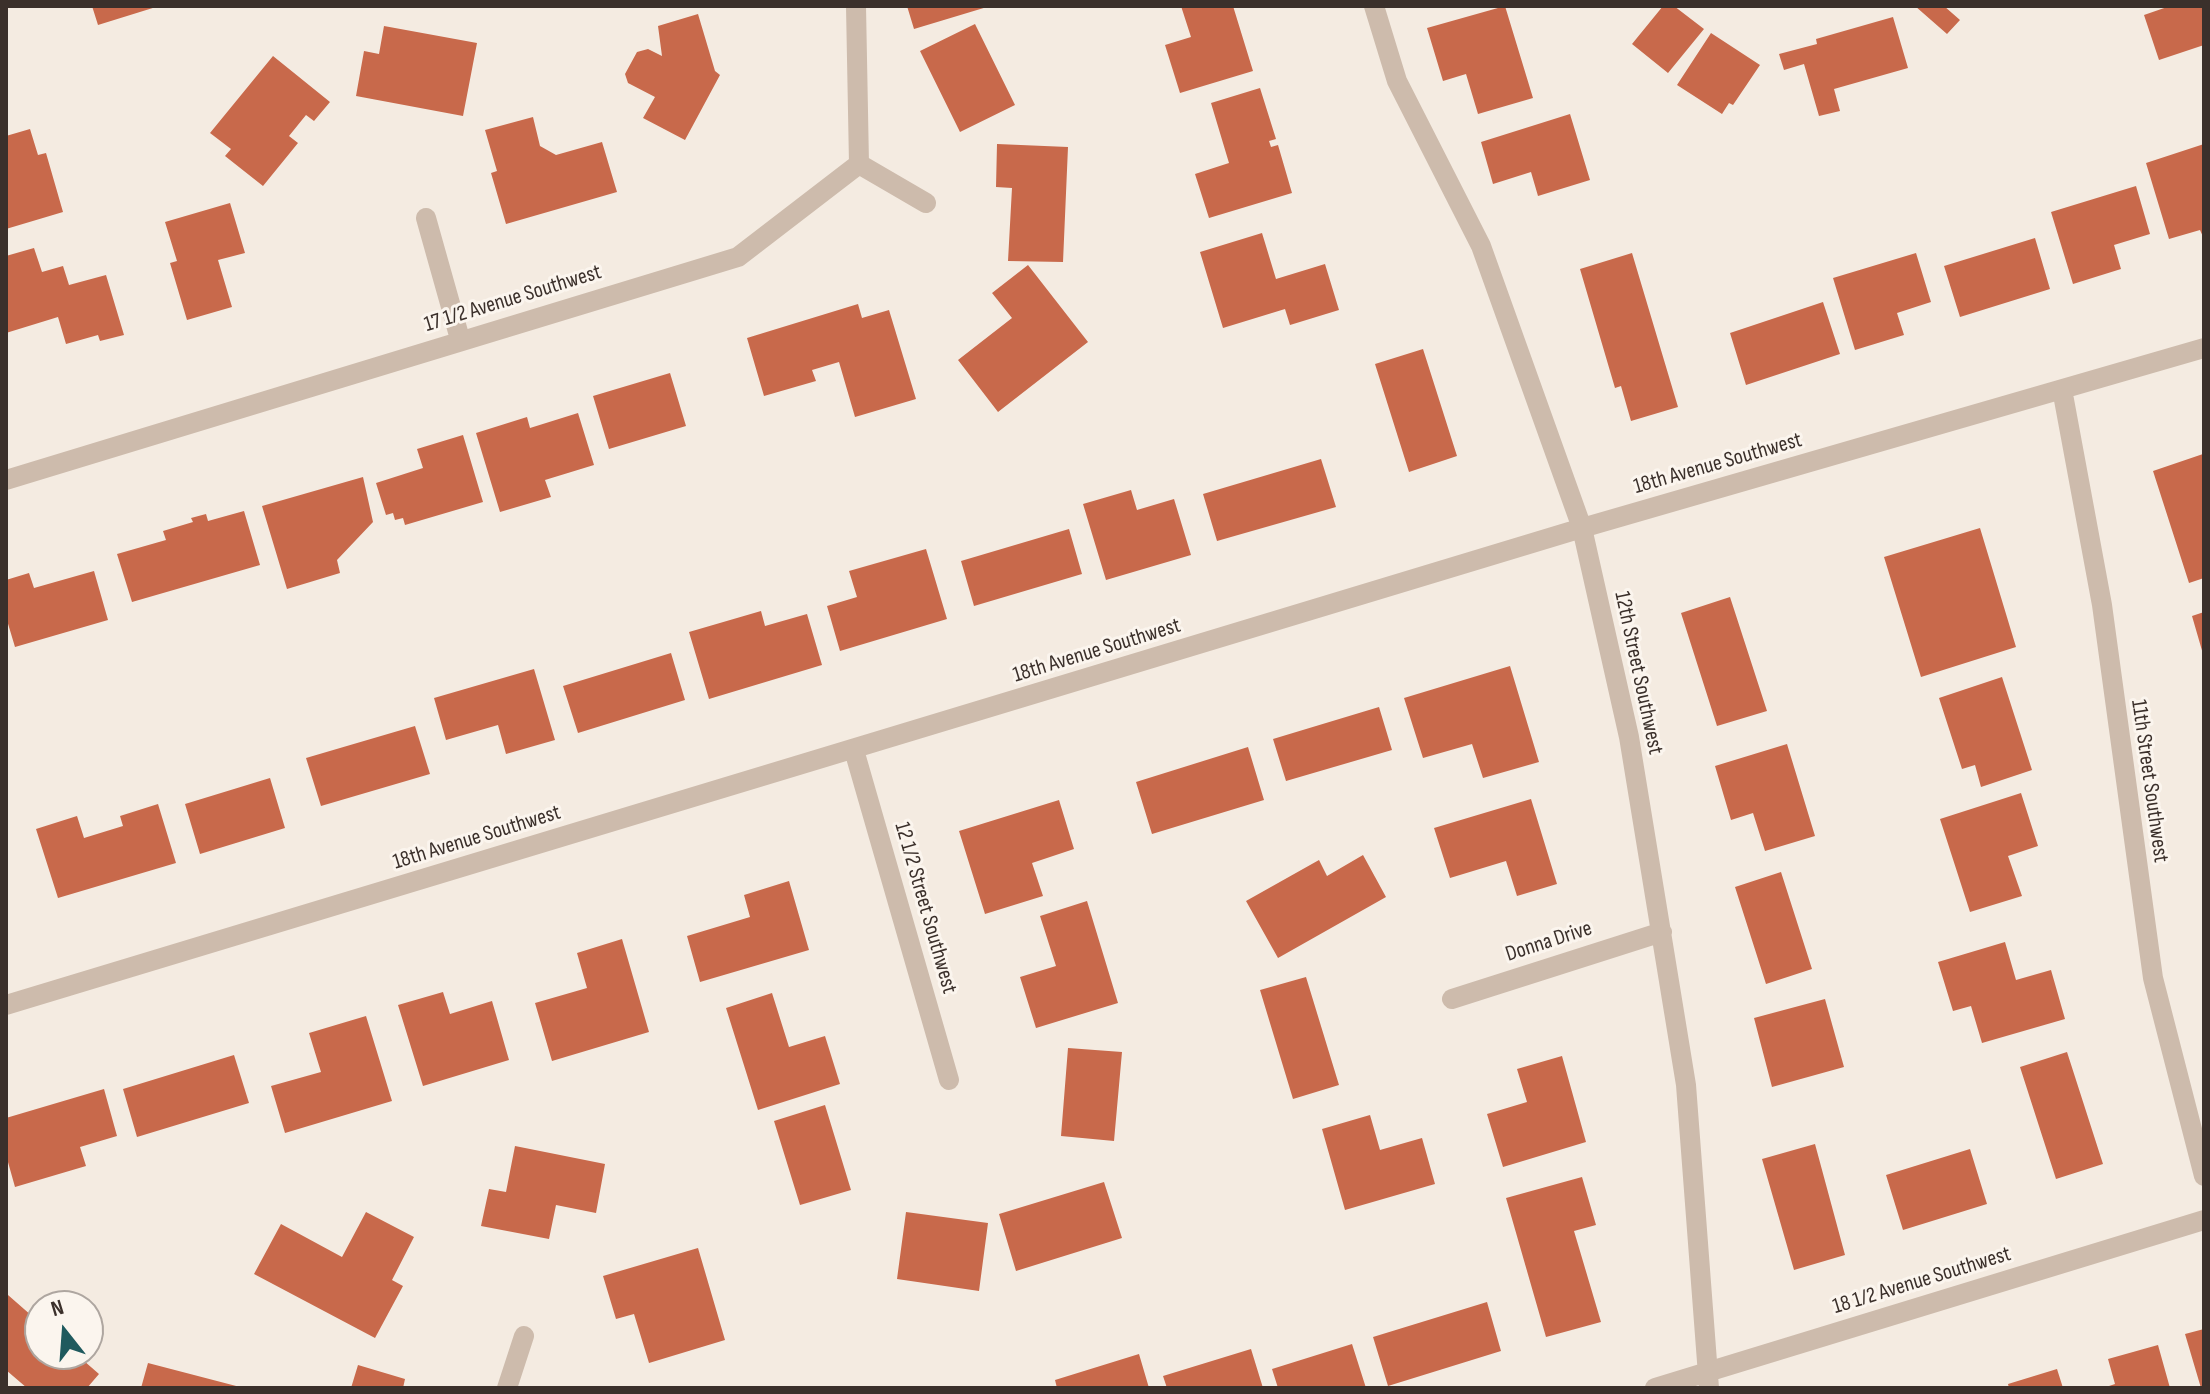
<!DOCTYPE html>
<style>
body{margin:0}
#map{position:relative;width:2210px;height:1394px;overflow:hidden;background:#f4ebe1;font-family:"Sofia Sans Condensed",sans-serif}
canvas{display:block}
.frame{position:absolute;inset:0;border:8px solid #3b302b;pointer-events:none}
.north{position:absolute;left:24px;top:1290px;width:80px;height:80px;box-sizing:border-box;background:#fbf5ee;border:2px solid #aea6a0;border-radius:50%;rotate:343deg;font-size:22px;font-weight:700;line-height:32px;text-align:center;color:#3b302b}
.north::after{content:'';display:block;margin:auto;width:28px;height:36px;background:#1f5a5e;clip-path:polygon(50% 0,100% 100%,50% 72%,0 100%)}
</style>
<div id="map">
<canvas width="2210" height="1394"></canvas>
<div class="frame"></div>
<div class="north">N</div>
</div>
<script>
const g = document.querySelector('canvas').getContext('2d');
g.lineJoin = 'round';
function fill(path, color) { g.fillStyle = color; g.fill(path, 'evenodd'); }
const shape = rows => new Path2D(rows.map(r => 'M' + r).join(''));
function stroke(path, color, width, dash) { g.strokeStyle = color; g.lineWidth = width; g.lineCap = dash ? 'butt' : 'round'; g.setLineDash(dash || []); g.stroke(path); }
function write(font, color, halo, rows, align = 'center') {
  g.font = font + ' "Sofia Sans Condensed",sans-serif'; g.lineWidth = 6; g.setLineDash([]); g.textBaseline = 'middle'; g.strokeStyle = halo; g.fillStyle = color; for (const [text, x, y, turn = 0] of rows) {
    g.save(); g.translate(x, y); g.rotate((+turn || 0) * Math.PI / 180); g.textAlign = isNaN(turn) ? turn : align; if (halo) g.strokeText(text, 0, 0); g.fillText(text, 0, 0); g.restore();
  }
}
fill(shape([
 [92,6,156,6,156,7,98,25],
 [907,6,987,6,987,7,914,29],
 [1181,6,1233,6,1253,71,1180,93,1165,45,1191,37],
 [1505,6,1533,98,1478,114,1466,74,1443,81,1427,28],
 [1663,6,1674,6,1704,29,1668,73,1632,44],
 [1915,6,1944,6,1960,20,1947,34],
 [2170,6,2204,6,2204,45,2159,60,2144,15],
 [698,14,715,71,720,75,685,140,643,118,655,97,628,83,625,74,637,52,648,49,662,56,658,26],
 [1893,17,1908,68,1834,89,1840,111,1819,116,1804,64,1784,70,1779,54,1817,44,1816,39],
 [975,24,1015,105,960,132,920,51],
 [384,26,477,43,463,116,356,96,364,51,379,54],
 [1711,33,1760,65,1733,105,1729,103,1722,114,1677,85],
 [273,56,330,102,314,121,306,115,289,136,298,143,263,186,225,156,231,149,210,133],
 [1260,88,1276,139,1269,141,1271,147,1278,145,1292,193,1209,218,1195,174,1229,163,1211,103],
 [1570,114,1590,180,1538,196,1531,172,1493,184,1481,142],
 [533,117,540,146,556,155,602,142,617,192,506,224,491,173,497,171,485,130],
 [30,129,38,155,46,153,63,212,6,229,6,136],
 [997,144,1068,147,1063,262,1008,261,1012,188,996,187],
 [2204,144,2204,239,2200,230,2169,239,2146,163],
 [2136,186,2150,234,2114,245,2121,269,2073,284,2051,212],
 [230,203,245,253,218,260,232,307,187,320,170,263,177,261,165,222],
 [1262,233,1276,279,1325,264,1339,310,1290,325,1285,309,1223,328,1200,252],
 [2035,238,2050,289,1960,317,1944,266],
 [34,248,42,272,63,266,69,285,106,275,124,335,100,341,98,335,66,344,58,317,6,333,6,256],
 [1632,253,1678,407,1631,421,1621,386,1615,388,1580,269],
 [1916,253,1931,302,1897,313,1904,335,1855,350,1833,278],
 [1028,265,1088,342,998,412,958,360,1012,318,992,293],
 [1823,302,1840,354,1746,385,1730,333],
 [858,304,862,318,889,310,916,399,855,417,839,362,812,370,816,381,764,396,747,338],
 [1423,349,1457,456,1409,472,1375,364],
 [670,373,686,426,609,449,593,396],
 [578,413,594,465,545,480,551,497,500,512,476,433,527,417,530,428],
 [463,435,483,502,405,525,403,518,395,520,393,513,386,515,376,483,423,468,417,449],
 [2203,454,2204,578,2189,583,2153,471],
 [1321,459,1336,507,1217,541,1203,494],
 [363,477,373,522,337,560,340,573,287,589,262,506],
 [1131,490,1137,510,1174,499,1191,555,1106,580,1083,504],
 [244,511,260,565,132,602,117,554,166,540,163,531,193,522,191,518,206,514,208,521],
 [1980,528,2016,647,1921,677,1884,557],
 [1069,529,1082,574,974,606,961,561],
 [926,549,947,619,840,651,827,606,857,597,849,571],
 [94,571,108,620,15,647,6,617,6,580,29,573,34,588],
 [1730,597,1767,711,1717,726,1681,613],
 [761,611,765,626,807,614,822,665,709,699,689,632],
 [2204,612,2204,654,2203,654,2192,616],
 [671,653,685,700,578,733,563,686],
 [1510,666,1539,762,1483,778,1472,744,1423,758,1404,698],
 [534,669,555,740,506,754,498,725,446,740,434,698],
 [2002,677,2032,770,1981,787,1975,765,1962,769,1939,698],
 [1379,707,1392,750,1286,781,1273,739],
 [415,726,430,774,321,806,306,758],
 [1787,744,1815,836,1765,851,1753,813,1731,820,1715,766],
 [1248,747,1264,800,1152,834,1136,782],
 [270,778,285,828,200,854,185,804],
 [2021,793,2038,846,2008,856,2022,896,1970,912,1940,819],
 [1531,799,1557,884,1517,896,1506,861,1450,878,1434,828],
 [1059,800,1074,849,1032,863,1043,896,985,914,959,831],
 [158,804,176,863,58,898,36,829,77,816,84,838,123,826,120,816],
 [1363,855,1386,897,1278,958,1246,901,1319,860,1327,876],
 [1781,872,1812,969,1766,984,1735,887],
 [789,881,809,950,700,982,687,936,750,917,744,895],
 [1087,901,1118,1003,1036,1028,1020,977,1056,966,1040,916],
 [622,939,649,1032,552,1061,535,1003,587,988,577,953],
 [2005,942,2016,980,2051,970,2065,1019,1982,1043,1971,1006,1953,1011,1938,962],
 [1306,977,1339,1085,1293,1099,1260,990],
 [443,992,450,1014,492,1001,509,1060,423,1086,398,1005],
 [772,993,789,1047,825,1036,840,1084,758,1110,726,1008],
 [1825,999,1844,1067,1772,1087,1754,1018],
 [366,1016,392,1101,285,1133,271,1086,321,1072,309,1033],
 [1068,1048,1122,1052,1114,1141,1061,1136],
 [2067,1052,2103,1164,2056,1179,2020,1067],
 [234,1055,249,1103,137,1137,123,1089],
 [1562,1056,1586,1142,1503,1167,1487,1114,1527,1102,1517,1069],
 [104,1089,117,1136,80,1147,86,1166,15,1187,6,1155,6,1118],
 [825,1105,851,1190,800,1205,774,1121],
 [1370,1115,1380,1150,1422,1138,1435,1184,1345,1210,1322,1129],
 [1815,1144,1845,1255,1794,1270,1762,1159],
 [515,1146,605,1164,596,1213,556,1205,549,1239,481,1226,489,1189,506,1192],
 [1970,1149,1987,1204,1903,1230,1886,1175],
 [1582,1177,1596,1225,1574,1231,1601,1322,1546,1337,1506,1198],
 [1104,1182,1122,1238,1016,1271,999,1214],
 [366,1212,414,1237,392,1280,403,1286,375,1338,254,1274,281,1224,342,1257],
 [906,1212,988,1223,979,1291,897,1279],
 [698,1248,725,1340,649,1363,634,1314,616,1319,603,1276],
 [8,1295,40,1323,40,1354,76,1354,99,1374,87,1388,27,1388,6,1370],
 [1487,1302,1501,1351,1388,1386,1373,1337],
 [2204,1329,2204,1388,2201,1388,2185,1334],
 [1352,1344,1366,1388,1278,1388,1272,1369],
 [2158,1345,2170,1388,2103,1388,2115,1384,2108,1359],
 [1251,1349,1263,1388,1167,1388,1163,1376],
 [1139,1354,1149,1388,1057,1388,1055,1380],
 [148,1363,240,1387,240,1388,141,1388],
 [358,1365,405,1379,403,1388,351,1388],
 [2057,1369,2063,1388,2009,1388,2008,1384]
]), '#c8694b');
stroke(shape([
 [1374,6,1397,81,1481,246,1582,528,1629,737,1686,1085,1709,1388],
 [859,164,926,203],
 [426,218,460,339],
 [2062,389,2102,605,2153,978,2204,1176],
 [6,480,738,257,859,164,856,6],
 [854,750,949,1080],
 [1452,999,1662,932],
 [6,1005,1582,528,2204,348],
 [507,1388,524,1336],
 [1655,1388,2204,1220]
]), '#cdbbac', 20);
write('22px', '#3b302b', '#fbf5ee', [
 ["17 1/2 Avenue Southwest",513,299,-17],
 ["18th Avenue Southwest",1718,464,-16],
 ["18th Avenue Southwest",1097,651,-17],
 ["12th Street Southwest",1638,673,78],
 ["11th Street Southwest",2149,781,82],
 ["18th Avenue Southwest",477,838,-17],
 ["12 1/2 Street Southwest",925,908,74],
 ["Donna Drive",1549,942,-18],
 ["18 1/2 Avenue Southwest",1922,1281,-17]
]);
</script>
